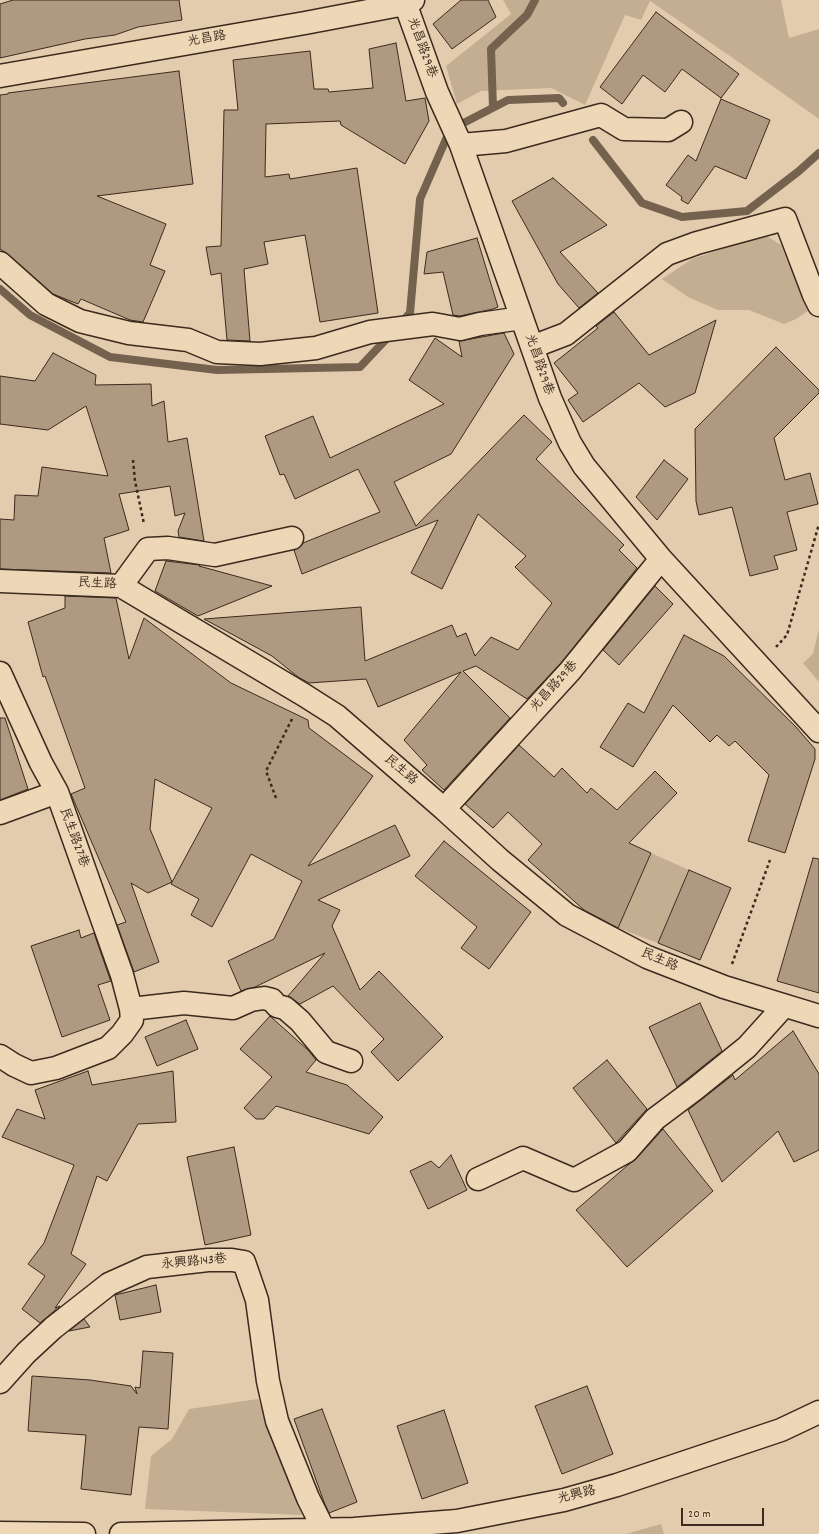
<!DOCTYPE html>
<meta charset="utf-8">
<style>
body{margin:0}
#map{position:relative;width:819px;height:1534px;overflow:hidden;background:#e3ccad;font-family:Dekko,sans-serif}
canvas{display:block}
.scale{position:absolute;left:681px;top:1508px;width:83px;height:18px;box-sizing:border-box;border:2px solid #3b2a1e;border-top:0;padding-left:5px;font-size:12px;line-height:14px;white-space:nowrap;color:#3b2a1e;-webkit-text-stroke:3px #eed7b6;paint-order:stroke}
</style>
<div id="map">
<canvas width="819" height="1534"></canvas>
<div class="scale">20 m</div>
</div>
<script>
const g = document.querySelector('canvas').getContext('2d');
g.lineJoin = 'round';
function fill(path, color) { g.fillStyle = color; g.fill(path, 'evenodd'); }
const shape = rows => new Path2D(rows.map(r => 'M' + r).join(''));
function stroke(path, color, width, dash) { g.strokeStyle = color; g.lineWidth = width; g.lineCap = dash ? 'butt' : 'round'; g.setLineDash(dash || []); g.stroke(path); }
function write(font, color, halo, rows, align = 'center') {
  g.font = font + ' Dekko,"LXGW WenKai TC",sans-serif'; g.lineWidth = 3.5; g.setLineDash([]); g.textBaseline = 'middle'; g.strokeStyle = halo; g.fillStyle = color; for (const [text, x, y, turn = 0] of rows) {
    g.save(); g.translate(x, y); g.rotate((+turn || 0) * Math.PI / 180); g.textAlign = isNaN(turn) ? turn : align; if (halo) g.strokeText(text, 0, 0); g.fillText(text, 0, 0); g.restore();
  }
}
fill(shape([
 [503,0,781,0,789,38,819,29,819,119,740,63,650,1,641,20,625,15,585,105,551,88,481,91,457,104,446,66,511,14],
 [765,235,781,245,808,311,796,319,784,324,749,310,718,310,688,297,662,279,692,259],
 [819,629,819,682,803,663,813,654],
 [651,853,689,870,658,943,618,928],
 [258,1399,302,1515,145,1509,151,1456,172,1439,189,1409],
 [661,1524,664,1534,626,1534]
]), '#c4ae92');
stroke(shape([
 [493,107,491,49,527,15,535,0],
 [593,140,642,203,682,217,747,211,799,171,819,153],
 [0,289,30,315,110,357,217,370,360,367,392,333],
 [401,323,410,313,420,199,450,130,508,100,559,98,563,103]
]), '#74614e', 8);
const building = shape([
 [13,0,179,0,182,20,138,27,115,35,85,39,0,58,0,4,13,0],
 [461,0,488,0,496,17,452,49,433,24,461,0],
 [656,12,739,74,721,98,682,69,665,92,643,75,622,104,600,87,656,12],
 [396,43,406,101,425,98,429,121,405,164,341,125,340,121,266,124,265,177,289,174,290,179,357,168,378,313,320,322,305,235,264,242,268,264,244,269,250,341,227,340,221,273,211,275,206,247,221,246,224,110,238,110,233,60,310,51,314,89,328,89,329,92,373,88,369,49,396,43],
 [179,71,193,184,97,196,166,224,150,265,165,271,143,322,130,320,81,299,78,304,53,294,8,254,0,249,0,95,8,94,8,93,179,71],
 [721,99,770,120,746,179,715,166,688,204,681,200,682,197,666,185,688,155,696,161,721,99],
 [553,178,607,225,560,252,598,293,579,308,558,284,512,201,553,178],
 [477,238,498,307,493,309,460,316,453,315,443,272,424,274,427,252,477,238],
 [614,312,649,355,716,320,695,393,665,407,639,383,583,422,568,400,578,393,554,363,598,328,596,326,614,312],
 [504,333,514,354,451,454,394,482,416,526,524,415,552,442,536,459,624,545,619,550,637,568,561,663,527,699,476,666,463,671,510,718,444,790,422,770,427,765,404,740,461,672,378,707,366,679,309,683,298,677,272,656,204,619,361,607,365,661,452,625,457,637,466,633,475,656,491,637,518,650,552,603,515,567,526,556,478,514,442,589,411,573,438,520,302,574,294,550,300,547,303,543,380,512,358,469,295,499,284,474,280,475,265,436,313,416,330,458,444,404,409,380,435,338,462,357,459,341,504,333],
 [776,347,819,390,819,393,774,438,785,480,810,473,818,504,787,512,797,550,774,556,778,569,750,576,732,507,699,515,696,501,695,429,776,347],
 [53,353,96,375,95,385,151,384,152,406,164,401,168,442,187,438,204,541,179,537,178,531,185,513,175,516,170,486,119,494,129,530,104,538,111,573,0,569,0,519,14,520,15,495,38,496,42,467,108,476,86,406,48,430,0,424,0,376,35,381,53,353],
 [664,460,688,479,657,520,636,497,664,460],
 [166,561,200,565,199,566,272,586,198,616,155,591,166,561],
 [655,586,673,604,619,665,603,650,655,586],
 [65,596,116,598,129,659,144,618,231,683,308,720,309,728,373,776,308,866,395,825,410,856,318,900,340,910,332,926,360,990,379,971,443,1037,398,1081,371,1052,384,1039,333,986,300,1004,288,996,325,953,255,987,241,991,228,961,274,939,302,881,251,854,212,927,191,915,199,899,171,884,212,808,155,779,150,829,172,882,148,893,131,883,159,962,134,972,117,925,126,922,71,794,85,788,45,676,43,677,28,622,65,608,65,596],
 [684,635,724,656,796,727,815,749,815,759,785,853,748,841,769,775,735,741,729,746,717,735,710,742,673,705,633,767,600,747,628,703,644,713,684,635],
 [0,718,5,718,28,789,0,800,0,718],
 [519,745,554,777,562,768,587,793,591,788,617,810,655,771,677,793,629,843,651,853,618,928,584,910,528,860,542,844,508,812,493,828,465,804,519,745],
 [444,841,531,912,489,969,461,948,477,927,415,876,444,841],
 [813,858,819,859,819,993,777,981,813,858],
 [689,870,731,888,700,960,658,943,689,870],
 [79,930,81,938,94,933,110,979,111,981,98,985,110,1020,62,1037,31,946,79,930],
 [700,1003,722,1051,677,1087,649,1027,700,1003],
 [270,1016,309,1051,316,1060,306,1072,347,1085,383,1117,369,1134,276,1106,264,1119,256,1119,244,1108,272,1077,240,1049,270,1016],
 [186,1020,198,1049,157,1066,145,1037,186,1020],
 [793,1031,819,1074,819,1150,794,1162,778,1131,722,1182,688,1110,733,1075,735,1080,793,1031],
 [607,1060,647,1109,616,1143,573,1088,607,1060],
 [88,1071,92,1085,173,1071,176,1122,138,1124,107,1181,97,1176,71,1254,86,1264,55,1308,60,1306,40,1323,22,1309,45,1276,28,1264,44,1243,74,1165,2,1137,17,1109,45,1119,35,1090,88,1071],
 [663,1129,713,1191,627,1267,576,1210,628,1165,636,1159,663,1129],
 [234,1147,251,1235,205,1245,187,1157,234,1147],
 [451,1155,467,1190,428,1209,410,1171,431,1161,439,1168,451,1155],
 [156,1285,161,1312,120,1320,115,1295,156,1285],
 [84,1319,90,1327,69,1331,84,1319],
 [143,1351,173,1353,168,1429,139,1427,131,1495,81,1489,86,1435,28,1431,32,1376,90,1380,131,1386,137,1394,135,1387,140,1388,143,1351],
 [587,1386,613,1454,562,1474,535,1406,587,1386],
 [322,1409,357,1502,329,1513,324,1502,294,1419,322,1409],
 [444,1410,468,1483,422,1499,397,1426,444,1410]
]);
fill(building, '#af9980');
stroke(building, '#3b2a1e', 1);
const minor = shape([
 [404,0,437,92,461,145,550,398,570,443,584,466,661,559,819,731],
 [0,76,305,23,405,4,413,0],
 [461,145,506,141,601,115,624,129,668,130,681,122],
 [0,263,46,304,80,321,129,333,188,340,217,352,260,354,316,348,370,332,433,324,460,329,480,324,522,318],
 [532,347,566,334,667,254,697,243,785,219,814,295,819,305],
 [0,581,121,586,304,695,337,716,444,809,500,860,567,915,647,957,724,987,819,1016],
 [121,586,148,549,168,548,215,555,292,538],
 [0,673,41,763,57,792,122,975,131,1009,132,1020,122,1034,108,1048,56,1068,31,1073,14,1065,0,1056],
 [444,809,570,671,661,559],
 [0,813,57,792],
 [131,1009,184,1003,233,1008,251,1000,264,998,272,1000,277,1006,285,1008,300,1021,326,1052,351,1061],
 [478,1179,523,1158,574,1180,627,1151,655,1119,695,1089,747,1047,784,1006],
 [0,1382,26,1353,53,1328,109,1284,147,1267,208,1260,232,1260,244,1262,257,1300,268,1381,277,1421,308,1498,324,1530],
 [0,1533,84,1534],
 [121,1534,354,1529,457,1521,564,1500,617,1485,781,1430,819,1412]
]);
stroke(minor, '#3b2a1e', 25);
stroke(shape([
 [133,460,135,481,144,524],
 [776,647,787,635,819,524],
 [276,798,266,771,293,717],
 [732,964,770,860]
]), '#3b2a1e', 2.5, [3, 3]);
stroke(minor, '#eed7b6', 22);
write('13px', '#3b2a1e', '#eed7b6', [
 ["光昌路",207,40,-10],
 ["光昌路29巷",421,48,70],
 ["光昌路29巷",538,365,71],
 ["民生路",97,585,3],
 ["光昌路29巷",555,687,-48],
 ["民生路",400,771,41],
 ["民生路27巷",73,838,70],
 ["民生路",659,961,23],
 ["永興路143巷",194,1263,-5],
 ["光興路",577,1496,-14]
]);
</script>
